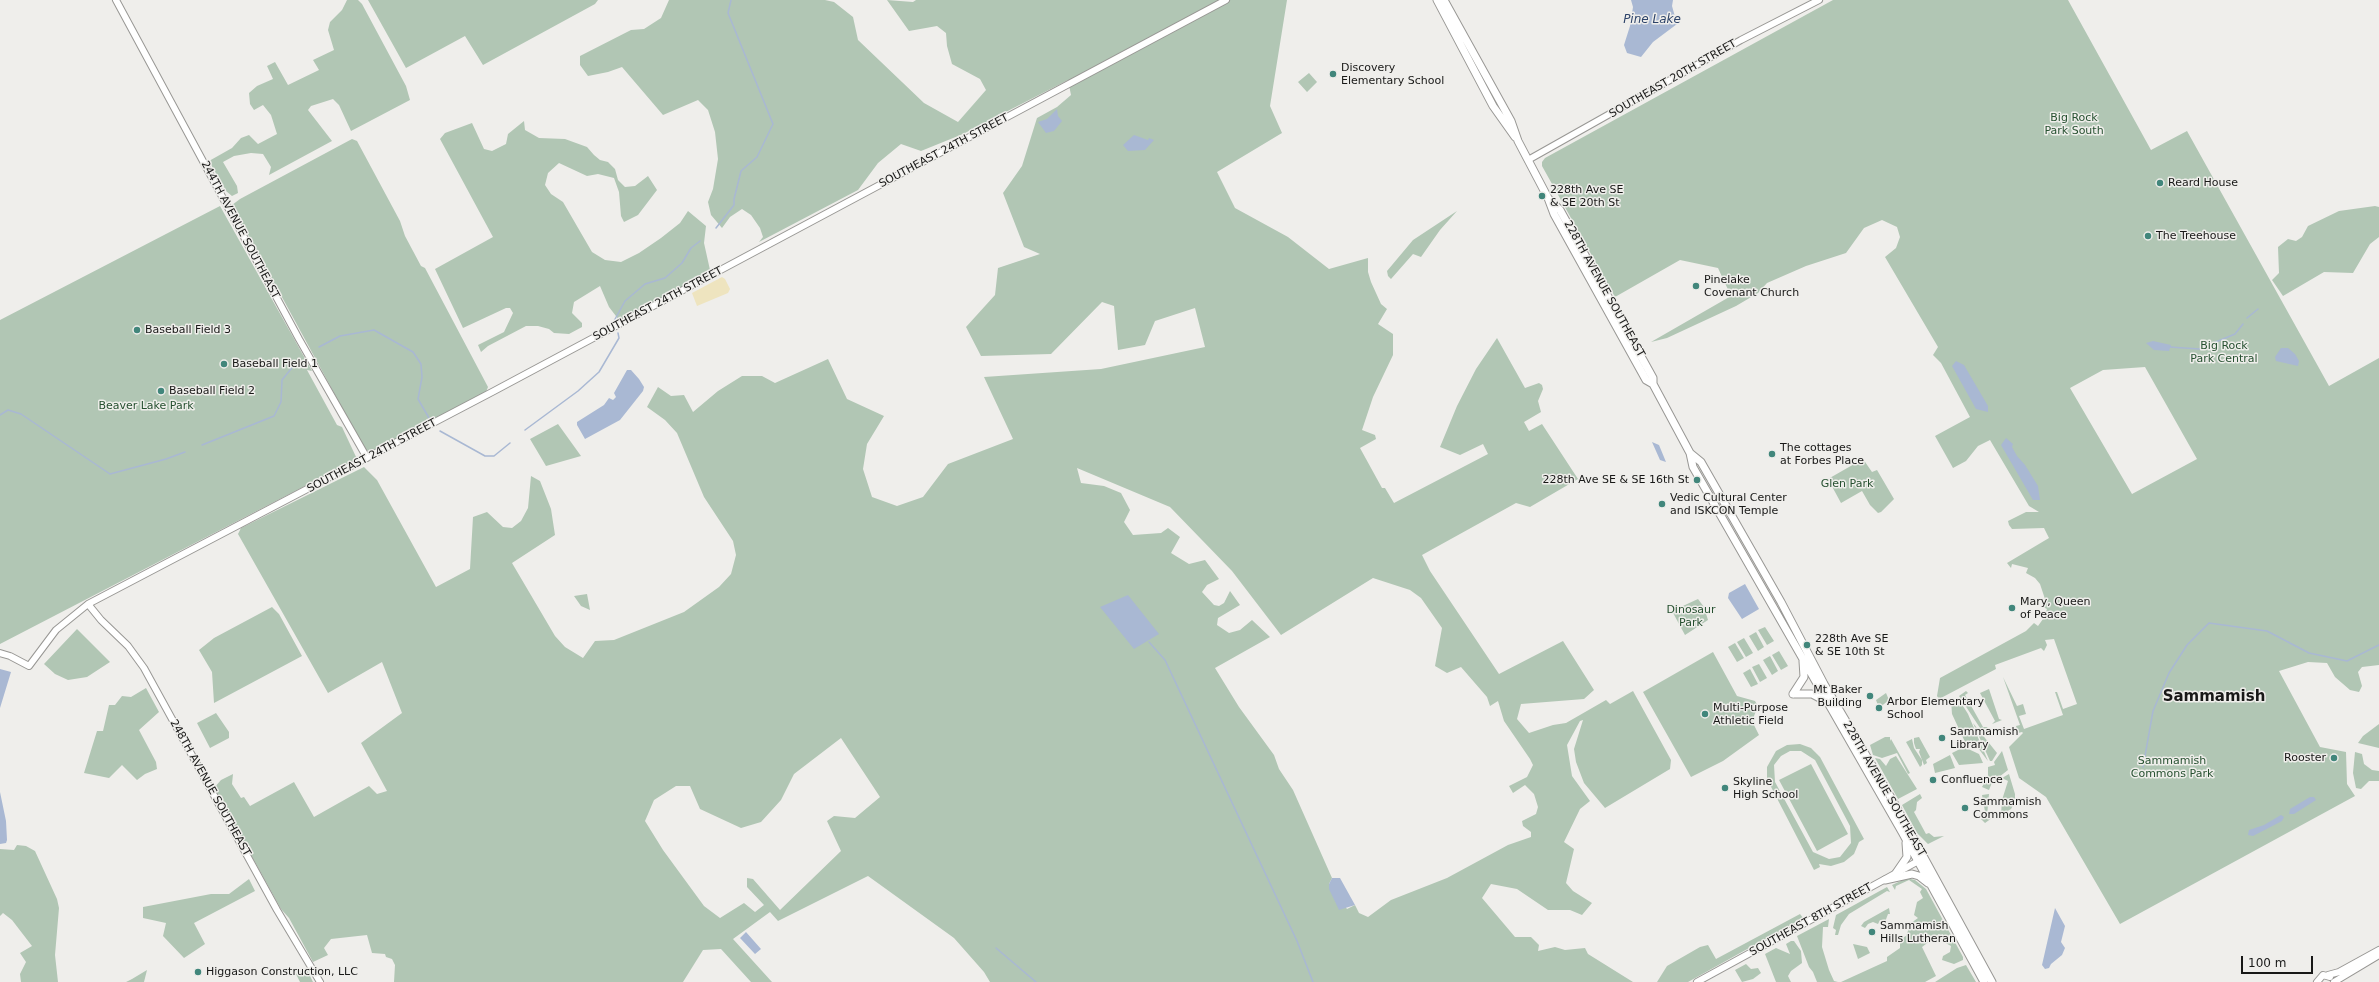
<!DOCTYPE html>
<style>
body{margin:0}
#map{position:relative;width:2379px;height:982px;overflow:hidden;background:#efeeeb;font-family:"DejaVu Sans",sans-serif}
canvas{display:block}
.scale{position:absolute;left:2241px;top:956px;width:72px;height:18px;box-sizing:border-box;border:2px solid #181817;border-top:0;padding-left:5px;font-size:12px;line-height:14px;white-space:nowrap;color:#181817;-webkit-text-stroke:3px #efeeeb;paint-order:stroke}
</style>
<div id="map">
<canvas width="2379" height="982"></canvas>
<div class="scale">100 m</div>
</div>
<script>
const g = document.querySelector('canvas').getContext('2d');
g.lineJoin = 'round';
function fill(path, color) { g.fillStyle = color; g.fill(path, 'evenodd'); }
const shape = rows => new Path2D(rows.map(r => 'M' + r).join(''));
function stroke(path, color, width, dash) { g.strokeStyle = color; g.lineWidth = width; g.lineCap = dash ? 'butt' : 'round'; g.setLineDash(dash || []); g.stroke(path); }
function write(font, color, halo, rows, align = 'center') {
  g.font = font + ' "DejaVu Sans",sans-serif'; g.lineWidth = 3; g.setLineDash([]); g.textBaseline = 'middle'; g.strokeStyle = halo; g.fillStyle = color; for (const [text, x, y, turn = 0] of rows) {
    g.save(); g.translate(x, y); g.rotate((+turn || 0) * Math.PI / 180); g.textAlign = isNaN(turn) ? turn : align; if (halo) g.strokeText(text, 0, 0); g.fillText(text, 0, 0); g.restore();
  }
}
fill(shape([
 [347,0,358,0,362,4,406,86,410,100,351,131,339,105,333,99,311,106,308,110,332,141,269,175,271,167,263,154,251,153,234,156,223,162,237,186,238,193,232,196,226,191,209,161,232,148,241,138,249,135,258,144,277,134,271,115,263,105,254,110,250,104,249,93,257,86,273,79,267,66,275,62,288,85,319,70,313,60,334,50,328,30,330,22,342,10],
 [368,0,598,0,595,4,483,65,465,36,406,68],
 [669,0,825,0,834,2,853,17,858,40,924,103,958,122,986,90,980,79,952,64,947,46,946,33,937,26,909,31,887,0,913,2,916,0,1287,0,1270,106,1282,133,1217,172,1235,208,1288,237,1329,269,1368,258,1368,272,1371,282,1381,304,1387,309,1378,324,1393,334,1393,355,1373,397,1362,430,1375,435,1376,439,1360,448,1382,488,1385,488,1394,503,1488,454,1483,444,1460,455,1440,447,1457,406,1476,369,1497,338,1525,388,1539,383,1542,385,1543,389,1538,401,1541,412,1524,422,1529,431,1542,424,1578,479,1530,507,1516,503,1422,555,1430,571,1499,674,1563,641,1594,690,1584,699,1521,704,1517,719,1529,733,1553,725,1566,723,1606,700,1610,704,1633,691,1671,760,1670,769,1605,808,1584,783,1576,762,1574,749,1583,720,1580,721,1567,745,1572,776,1590,801,1580,809,1564,842,1574,849,1566,883,1573,891,1592,903,1582,915,1570,910,1548,910,1517,889,1491,884,1482,898,1515,937,1531,937,1539,945,1538,951,1555,947,1565,950,1585,948,1588,954,1633,982,990,982,984,972,954,938,868,876,778,921,770,912,733,939,772,982,751,982,721,949,703,950,683,982,394,982,395,965,392,959,386,957,385,954,372,953,367,935,331,939,324,948,328,955,313,962,289,918,281,909,214,788,221,780,233,774,232,784,241,798,244,797,250,806,294,782,314,817,369,786,377,794,387,791,361,743,402,713,382,662,328,693,238,534,241,528,364,467,377,480,436,587,470,569,473,517,487,512,503,527,512,528,521,521,528,508,531,476,540,481,551,509,555,535,512,563,555,636,565,647,583,658,595,641,614,640,684,612,719,587,731,574,736,555,733,541,704,497,677,433,665,420,647,407,658,387,671,396,684,395,693,412,718,391,742,376,762,376,775,383,828,359,847,399,884,416,867,444,863,469,872,497,897,506,923,497,948,464,1013,439,984,377,1101,369,1205,347,1195,308,1155,321,1145,345,1118,350,1114,306,1102,302,1051,354,981,356,966,327,995,295,998,268,1040,254,1024,247,1003,193,1022,166,1037,118,1057,107,1071,95,1068,80,963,134,921,151,901,144,878,163,858,190,759,242,763,237,760,228,751,215,742,209,730,217,722,228,711,215,708,202,713,189,718,159,715,132,708,110,698,100,663,115,622,67,608,72,588,76,580,65,580,56,631,30,644,29,661,18],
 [1077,468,1170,507,1232,571,1281,635,1373,578,1410,590,1421,598,1442,628,1435,666,1447,673,1461,667,1487,697,1490,706,1498,701,1504,721,1530,759,1533,765,1527,777,1509,786,1513,793,1525,785,1534,794,1538,807,1536,814,1522,821,1523,826,1531,832,1531,837,1508,845,1447,878,1391,900,1368,917,1359,913,1355,905,1347,909,1329,884,1332,878,1293,790,1279,769,1274,755,1239,707,1215,668,1270,637,1252,620,1240,630,1229,633,1217,625,1218,618,1240,605,1230,591,1224,603,1219,606,1214,605,1202,592,1207,585,1219,579,1205,560,1189,564,1171,553,1180,537,1168,528,1161,533,1133,535,1124,522,1130,510,1121,493,1104,486,1081,483],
 [841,738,880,797,855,818,834,816,827,821,841,851,780,910,753,879,747,878,747,887,764,905,755,912,744,903,720,918,704,906,663,850,645,821,654,800,676,786,690,786,700,809,741,828,761,822,781,800,794,774],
 [1833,0,2068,0,2151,150,2187,131,2329,386,2379,358,2379,665,2362,667,2358,672,2362,686,2359,692,2350,690,2335,677,2327,663,2308,662,2279,671,2320,747,2346,752,2347,784,2355,796,2120,924,2046,797,2019,778,2009,747,2023,733,2022,732,2018,733,2016,726,2020,725,2003,677,2017,706,2023,704,2026,714,2019,716,2024,729,2063,715,2055,692,2057,692,2063,709,2077,704,2054,639,2045,640,2047,645,2044,651,2041,648,1995,665,1996,669,1939,699,1937,696,1940,678,2026,631,2034,623,2038,626,2043,619,2047,609,2043,607,2045,599,2040,584,2035,578,2026,573,2028,568,2012,564,2011,568,2007,563,2049,538,2044,528,2012,529,2009,525,2008,521,2026,512,2039,512,2029,506,1990,440,1978,446,1966,461,1953,468,1935,436,1970,417,1941,363,1933,355,1938,347,1885,257,1896,248,1900,237,1897,227,1882,220,1864,228,1846,253,1806,266,1767,283,1758,293,1736,306,1667,338,1651,342,1731,296,1718,268,1680,260,1615,297,1542,166,1542,162,1545,158],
 [2145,367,2197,459,2132,494,2070,388,2103,370],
 [1309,73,1317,82,1307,92,1298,82],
 [524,121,525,130,539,138,565,139,587,147,594,155,600,160,608,162,615,169,618,180,625,187,635,186,648,176,657,190,638,215,624,222,621,216,619,192,614,178,598,174,587,176,559,163,548,173,545,185,551,194,563,202,592,252,605,260,621,262,639,253,661,238,680,223,688,211,706,226,704,243,710,270,707,274,619,320,609,307,600,286,574,302,572,313,582,323,582,327,569,334,554,333,549,329,538,326,526,326,488,346,481,352,478,345,504,332,513,313,510,308,506,308,463,328,435,269,493,237,440,139,445,133,472,123,484,149,492,151,506,144,508,134],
 [352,139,357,141,400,221,405,236,421,266,425,268,488,387,486,392,372,452,365,450,232,205,240,199],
 [220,206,312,371,307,370,337,425,342,427,357,459,0,644,0,320],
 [2375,206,2379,207,2379,237,2370,244,2353,273,2324,272,2283,296,2272,280,2279,273,2278,247,2288,239,2296,241,2302,237,2308,226,2339,211],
 [1457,211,1440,230,1421,257,1413,254,1391,279,1388,276,1387,271,1413,240],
 [558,424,581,456,546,466,530,439],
 [1863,459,1872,472,1877,470,1894,499,1881,512,1878,513,1870,505,1862,491,1841,503,1828,479],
 [587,594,590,610,581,606,574,596],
 [1698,599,1704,607,1708,620,1685,635,1672,611],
 [272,607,279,614,302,656,214,703,212,672,199,650,214,638],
 [1765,627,1774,641,1767,645,1758,630],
 [77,629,110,662,87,677,68,680,55,674,44,664],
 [1756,632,1764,647,1758,651,1749,636],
 [1744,638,1753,653,1746,657,1737,642],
 [1735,643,1744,658,1737,662,1728,647],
 [1779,651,1788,666,1781,670,1772,655],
 [1713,652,1737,696,1755,701,1758,706,1752,721,1759,735,1723,761,1691,777,1643,692],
 [1770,656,1778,671,1772,675,1763,660],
 [1759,664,1767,678,1760,682,1752,667],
 [1750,669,1758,684,1751,687,1743,673],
 [146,688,159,712,139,730,156,762,157,769,145,774,137,780,122,765,109,778,84,773,97,731,103,731,109,705,115,705,122,696,131,697],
 [1989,689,1999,719,2002,720,1992,724,1995,721,1980,693],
 [1966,691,1968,693,1965,695,1983,727,1988,727,1982,731,1959,696],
 [1886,693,1889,700,1879,708,1876,700],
 [1958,698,1968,714,1988,761,1978,748,1965,742,1952,714,1951,700],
 [216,713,229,732,229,738,210,748,197,723],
 [1973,723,1997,753,1992,761,1990,761],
 [2379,724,2379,748,2358,743,2363,736],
 [1885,737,1890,737,1890,741,1891,739,1910,773,1908,774,1897,753,1882,758,1873,755,1870,745],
 [1919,737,1930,757,1926,760,1927,763,1924,765,1919,752,1920,749,1916,749,1914,743,1914,738],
 [1912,739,1914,748,1922,760,1922,765,1920,767,1906,742],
 [1800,744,1811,748,1820,757,1864,839,1859,842,1854,854,1844,862,1831,866,1819,864,1820,867,1814,870,1767,779,1767,767,1776,751,1787,745],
 [1790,751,1801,751,1815,760,1850,826,1851,843,1840,857,1829,859,1813,852,1775,782,1774,765,1781,756],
 [1964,747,1979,754,1983,763,1959,765,1952,753],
 [2002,751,2008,770,1999,777,1995,775,1989,790,1982,787,1988,776,1988,767,1995,765,1994,762],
 [2355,752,2362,754,2364,764,2372,770,2379,771,2379,781,2369,781,2361,789,2356,788,2353,773],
 [1950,755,1955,768,1935,773,1933,764],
 [1896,756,1917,789,1898,799,1875,758,1880,759,1886,766,1890,759],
 [1811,764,1848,834,1817,851,1779,780],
 [2009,774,2015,794,2015,802,2011,809,1997,817,2001,814,2002,800,2008,781,2002,778],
 [1920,794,1922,798,1917,802,1916,810,1914,812,1926,834,1929,833,1934,837,1944,836,1928,844,1917,833,1902,805],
 [1989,794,1987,816,1992,818,1985,823,1981,819,1986,817,1982,795],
 [17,845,26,846,35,851,57,899,59,908,55,955,58,982,21,982,20,974,26,962,20,953,32,946,12,920,3,913,0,916,0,849,14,850],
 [1907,878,1915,880,1926,889,1963,957,1963,960,1954,964,1942,960,1943,956,1950,952,1951,946,1944,942,1943,937,1939,934,1922,947,1936,976,1925,982,1841,982,1887,961,1887,957,1900,948,1900,939,1906,936,1911,923,1918,918,1914,915,1917,902,1923,898,1920,892,1922,889,1909,880,1896,886,1895,890,1892,885],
 [249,879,255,891,194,923,205,944,184,958,163,936,166,923,143,918,143,907,211,894,229,894],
 [1887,887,1890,892,1887,891,1849,914,1841,925,1838,935,1835,935,1836,930,1833,928,1836,915],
 [1889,908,1890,914,1888,914,1885,922,1880,920,1878,924,1873,922,1868,924,1865,928,1861,926,1864,922],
 [1800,914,1803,918,1688,982,1657,982,1667,966,1700,947,1708,945,1716,959],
 [1829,919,1828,927,1823,927,1822,947,1829,970,1834,981,1838,982,1817,982,1813,972,1809,967,1797,936],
 [1791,941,1794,941,1801,951,1802,963,1791,971,1788,976,1791,982,1776,982,1765,954,1776,948,1790,954,1786,944],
 [1853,944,1867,947,1870,953,1858,959],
 [1746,964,1751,969,1758,968,1761,973,1753,979,1742,982,1735,970],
 [1966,965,1976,982,1935,982,1957,968],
 [306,968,313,982,300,982,296,974],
 [147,970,144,982,126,982,132,979]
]), '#b1c6b4');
fill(shape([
 [722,277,725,279,730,289,728,293,697,306,692,293]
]), '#eee4bf');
fill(shape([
 [1631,0,1673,0,1672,6,1677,24,1653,42,1641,57,1627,53,1624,45,1630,26,1633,7],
 [1057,109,1058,116,1062,121,1054,131,1046,133,1038,122,1047,119],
 [1134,135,1148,140,1149,138,1154,140,1145,150,1128,151,1123,145],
 [2153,341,2171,345,2169,351,2154,350,2146,343],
 [2281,348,2288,348,2295,354,2299,361,2298,366,2276,361,2275,357],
 [1956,361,1964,365,1988,406,1988,412,1976,409,1952,366],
 [627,370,631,370,639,379,644,387,643,391,620,420,585,439,577,425,577,422,604,405,609,398,613,400,616,397,614,393],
 [2006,438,2013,444,2012,447,2017,456,2025,465,2038,486,2040,500,2033,500,2001,445],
 [1652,442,1659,445,1666,462,1660,460],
 [1745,584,1759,609,1742,619,1728,598,1729,593],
 [1128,595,1159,634,1134,649,1100,607],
 [0,669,11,672,0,708],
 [0,792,6,821,7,840,6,843,0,844],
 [2310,797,2314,797,2316,800,2294,814,2289,814,2290,809],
 [2281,815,2284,817,2282,821,2253,836,2248,835,2249,830,2264,825],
 [1332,878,1340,878,1355,905,1339,910,1329,889,1329,884],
 [2055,908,2065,926,2061,942,2065,948,2062,955,2051,964,2049,968,2045,969,2042,965],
 [746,932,761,949,755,954,740,938]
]), '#a9b8d3');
stroke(shape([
 [716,228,734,205,734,199,741,171,757,157,773,124,728,13,731,0],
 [2247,318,2258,309],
 [614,321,625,301,645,284,665,278,682,263,691,248,700,241],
 [319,347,340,336,374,330,413,352,421,364,422,377,418,399,429,418],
 [2170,347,2199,349,2235,334,2243,324],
 [0,415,8,410,21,414,110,474,166,459,185,452],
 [525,430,578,391,599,372,619,338,618,333],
 [440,431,485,456,494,456,510,443],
 [202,445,274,416,281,402,282,380,299,359],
 [1149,642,1165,660,1297,941,1313,982],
 [2143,767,2153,711,2169,673,2187,645,2209,623,2267,631,2309,653,2347,661,2379,645],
 [996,948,1036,982]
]), '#a9b8d3', 1.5);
const minor = shape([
 [116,0,299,339,367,458],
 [1528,160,1741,40,1819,0],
 [88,604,101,620,128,646,144,668,277,910,320,982],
 [0,653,10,656,29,666,56,630,88,604,494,391,1226,0],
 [2328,975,2339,972,2379,950],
 [1697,982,1922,859],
 [2317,982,2323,975,2330,977],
 [2334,982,2379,955]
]);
const major = shape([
 [1437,0,1493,106,1515,137],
 [1444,0,1511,121,1518,141,1548,198,1554,214,1646,380,1653,384,1690,453,1693,467,1902,832,1984,982],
 [1550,200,1560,210,1653,378,1653,384],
 [1690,453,1701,462,1781,602,1824,684,1893,801,1992,982],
 [1793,694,1804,677,1803,661],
 [1793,694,1812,694,1827,702],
 [1896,873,1907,857,1906,843],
 [1885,880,1912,874,1919,876,1928,883]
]);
stroke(minor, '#989794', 8);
stroke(major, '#989794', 9);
stroke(minor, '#fff', 6);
stroke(major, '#fff', 7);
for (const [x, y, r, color] of [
 [1333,74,4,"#41867b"],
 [2160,183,4,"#41867b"],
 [1542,196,4,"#41867b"],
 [2148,236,4,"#41867b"],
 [1696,286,4,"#41867b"],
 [137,330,4,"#41867b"],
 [224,364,4,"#41867b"],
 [161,391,4,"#41867b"],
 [1772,454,4,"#41867b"],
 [1697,480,4,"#41867b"],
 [1662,504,4,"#41867b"],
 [2012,608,4,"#41867b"],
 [1807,645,4,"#41867b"],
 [1870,696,4,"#41867b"],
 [1879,708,4,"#41867b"],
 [1705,714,4,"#41867b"],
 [1942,738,4,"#41867b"],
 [2334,758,4,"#41867b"],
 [1933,780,4,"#41867b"],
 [1725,788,4,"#41867b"],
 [1965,808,4,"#41867b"],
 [1872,932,4,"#41867b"],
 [198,972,4,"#41867b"]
]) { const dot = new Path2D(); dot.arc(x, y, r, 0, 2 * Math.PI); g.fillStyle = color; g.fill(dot); stroke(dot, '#efeeeb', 1.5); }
write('11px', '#181817', '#efeeeb', [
 ["Discovery",1341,68],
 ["Elementary School",1341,81],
 ["Reard House",2168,183],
 ["228th Ave SE",1550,190],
 ["& SE 20th St",1550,203],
 ["The Treehouse",2156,236],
 ["Pinelake",1704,280],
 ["Covenant Church",1704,293],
 ["Baseball Field 3",145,330],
 ["Baseball Field 1",232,364],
 ["Baseball Field 2",169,391],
 ["The cottages",1780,448],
 ["at Forbes Place",1780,461],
 ["228th Ave SE & SE 16th St",1689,480,"right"],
 ["Vedic Cultural Center",1670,498],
 ["and ISKCON Temple",1670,511],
 ["Mary, Queen",2020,602],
 ["of Peace",2020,615],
 ["228th Ave SE",1815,639],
 ["& SE 10th St",1815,652],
 ["Mt Baker",1862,690,"right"],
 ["Building",1862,703,"right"],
 ["Arbor Elementary",1887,702],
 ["School",1887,715],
 ["Multi-Purpose",1713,708],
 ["Athletic Field",1713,721],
 ["Sammamish",1950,732],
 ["Library",1950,745],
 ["Rooster",2326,758,"right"],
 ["Confluence",1941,780],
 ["Skyline",1733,782],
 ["High School",1733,795],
 ["Sammamish",1973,802],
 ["Commons",1973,815],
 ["Sammamish",1880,926],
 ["Hills Lutheran",1880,939],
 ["Higgason Construction, LLC",206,972]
], 'left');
write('11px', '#181817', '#efeeeb', [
 ["SOUTHEAST 20TH STREET",1673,79,-30],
 ["SOUTHEAST 24TH STREET",944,151,-28],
 ["244TH AVENUE SOUTHEAST",240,230,62],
 ["228TH AVENUE SOUTHEAST",1604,289,61],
 ["SOUTHEAST 24TH STREET",658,304,-28],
 ["SOUTHEAST 24TH STREET",372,456,-28],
 ["248TH AVENUE SOUTHEAST",210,788,61],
 ["228TH AVENUE SOUTHEAST",1884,789,60],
 ["SOUTHEAST 8TH STREET",1811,920,-29]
]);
write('11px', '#265030', '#efeeeb', [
 ["Big Rock",2074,118],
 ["Park South",2074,131],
 ["Big Rock",2224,346],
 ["Park Central",2224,359],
 ["Beaver Lake Park",146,406],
 ["Glen Park",1847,484],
 ["Dinosaur",1691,610],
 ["Park",1691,623],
 ["Sammamish",2172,761],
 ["Commons Park",2172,774]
]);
write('italic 12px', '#2d4369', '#efeeeb', [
 ["Pine Lake",1652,20]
]);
write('bold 15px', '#181817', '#efeeeb', [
 ["Sammamish",2214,697]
]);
</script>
